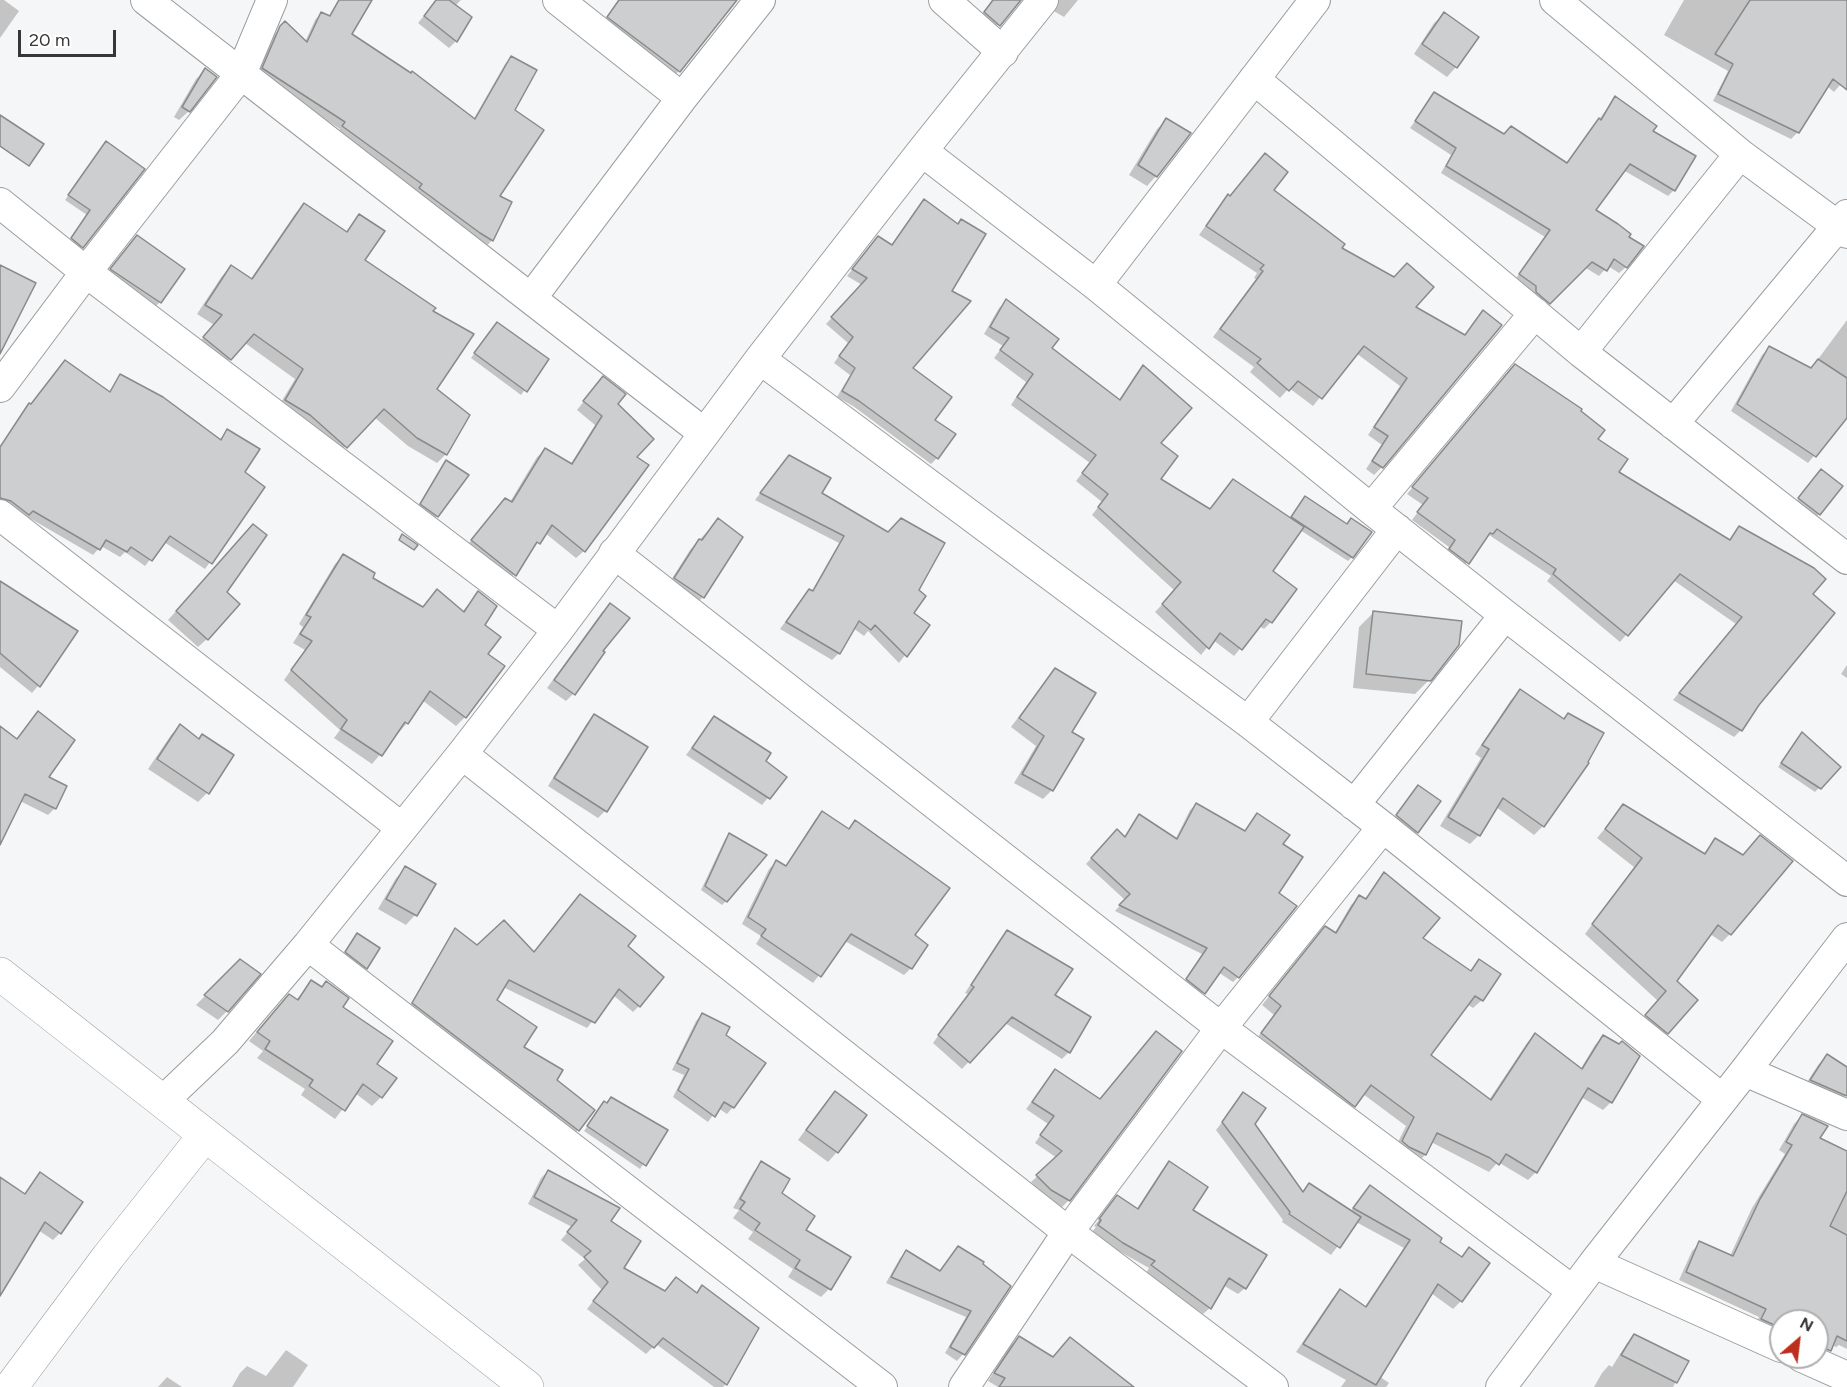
<!DOCTYPE html>
<style>
body{margin:0}
#map{position:relative;width:1847px;height:1387px;overflow:hidden;background:#f5f6f7;font-family:Figtree,sans-serif}
canvas{display:block}
.north{position:absolute;left:1769px;top:1309px;width:60px;height:60px;box-sizing:border-box;background:#fff;border:2px solid #afafaf;border-radius:50%;rotate:28deg;font-size:16px;font-weight:700;line-height:24px;text-align:center;color:#373738}
.north::after{content:'';display:block;margin:auto;width:21px;height:27px;background:#bc2f1d;clip-path:polygon(50% 0,100% 100%,50% 72%,0 100%)}
.scale{position:absolute;left:18px;top:30px;width:98px;height:27px;box-sizing:border-box;border:3px solid #373738;border-top:0;padding-left:8px;font-size:18px;line-height:21px;white-space:nowrap;color:#373738;-webkit-text-stroke:4px #fff;paint-order:stroke}
</style>
<div id="map">
<canvas width="1847" height="1387"></canvas>
<div class="north">N</div>
<div class="scale">20 m</div>
</div>
<script>
const g = document.querySelector('canvas').getContext('2d');
g.lineJoin = 'round';
function fill(path, color) { g.fillStyle = color; g.fill(path, 'evenodd'); }
const shape = rows => new Path2D(rows.map(r => 'M' + r).join(''));
function stroke(path, color, width, dash) { g.strokeStyle = color; g.lineWidth = width; g.lineCap = dash ? 'butt' : 'round'; g.setLineDash(dash || []); g.stroke(path); }
fill(shape([
 [0,0,4,0,19,11,0,38],
 [338,0,371,0,350,34,473,120,505,64,511,57,513,111,492,240,486,247,414,195,417,191,337,133,340,129,257,75,274,35,285,23,305,42,315,20,321,13,328,17],
 [437,0,461,0,455,6,470,17,456,41,449,48,418,23],
 [618,0,735,0,673,78,602,24],
 [992,0,1019,0,990,34,976,22],
 [1050,0,1078,0,1064,17,1052,10],
 [1684,0,1846,0,1847,77,1834,92,1827,86,1798,132,1791,139,1713,101,1728,71,1664,35],
 [1444,14,1477,37,1456,67,1447,77,1414,54,1434,23],
 [205,70,189,111,179,120,174,117,196,79],
 [1435,94,1503,136,1566,164,1615,98,1651,131,1674,190,1668,196,1623,170,1594,210,1626,267,1619,273,1608,266,1599,276,1584,267,1543,309,1514,281,1545,237,1441,173,1451,155,1410,128],
 [1167,120,1156,176,1147,186,1129,175,1157,129],
 [106,143,82,247,78,251,68,243,87,215,65,200],
 [1271,191,1414,308,1464,336,1483,312,1382,467,1374,475,1366,469,1382,445,1368,435,1400,386,1356,353,1313,406,1289,388,1280,398,1250,372,1254,367,1213,337,1256,279,1254,278,1257,273,1199,235,1221,204,1228,196],
 [925,201,950,292,911,368,933,420,937,458,931,464,853,406,837,397,850,375,834,363,848,343,826,324,862,285,847,276,872,244,891,246],
 [304,205,345,233,360,216,363,260,431,312,435,389,446,454,437,463,408,446,374,417,336,456,277,409,295,379,245,343,221,369,195,347,214,325,197,314,222,276,231,267,250,280,295,214],
 [137,237,160,302,151,311,102,279],
 [1006,301,1050,348,1119,400,1136,374,1143,367,1159,443,1159,479,1209,510,1290,519,1305,498,1352,557,1348,561,1300,530,1271,572,1271,622,1264,629,1259,626,1234,656,1213,640,1201,655,1155,612,1175,591,1092,515,1102,502,1076,481,1090,463,1011,405,1026,382,994,358,1003,346,984,334,999,308],
 [1847,320,1847,416,1808,463,1731,411,1762,355,1769,348,1810,370],
 [493,328,547,359,521,395,471,358],
 [1509,372,1596,439,1617,473,1728,541,1739,528,1811,594,1758,704,1741,730,1734,737,1673,700,1736,624,1673,580,1620,642,1547,581,1551,576,1489,535,1484,539,1461,570,1443,556,1449,547,1412,520,1423,505,1407,494],
 [120,376,219,440,227,431,243,472,263,487,205,569,164,542,145,566,125,552,120,557,101,546,93,555,26,516,22,520,0,505,0,446,23,411,29,405,108,393],
 [596,386,615,404,635,457,584,551,576,558,545,533,507,583,465,548,498,507,510,502,537,457,545,450,570,465,595,425,577,410],
 [446,462,467,475,433,521,417,508],
 [783,463,820,494,912,613,928,625,899,663,868,631,864,636,853,628,839,653,832,660,780,629,803,597,809,591,811,592,839,543,755,500],
 [1817,475,1819,514,1815,519,1795,503],
 [718,520,703,597,694,606,666,588,690,550],
 [245,534,207,639,198,647,168,620],
 [343,556,370,578,423,608,462,612,478,593,483,626,486,654,465,717,456,726,422,700,407,723,372,764,334,738,340,730,284,680,305,650,293,643,303,627,299,624,335,564],
 [0,598,76,631,38,686,32,693,0,667],
 [610,605,601,651,573,694,566,701,547,688,602,612],
 [1373,613,1429,680,1415,694,1353,688,1359,627],
 [1847,665,1847,678,1841,674],
 [1055,670,1070,733,1081,739,1052,790,1043,799,1014,783,1036,746,1011,727,1047,679],
 [1520,691,1543,826,1534,835,1496,807,1479,835,1470,844,1440,826,1481,758,1475,754,1511,700],
 [38,712,46,778,55,808,48,815,20,801,0,837,0,728,16,740],
 [594,716,646,747,605,811,598,818,548,786,587,723],
 [714,717,785,777,762,805,686,755],
 [180,726,207,793,198,802,148,769,171,735],
 [1798,738,1839,767,1815,792,1778,767],
 [1414,791,1417,832,1413,836,1393,820],
 [1196,804,1244,832,1257,815,1281,844,1277,893,1238,977,1233,982,1218,972,1198,998,1182,985,1202,954,1115,911,1125,900,1086,864,1111,837,1124,838,1139,816,1175,840,1190,810],
 [1624,806,1703,854,1715,840,1742,856,1760,837,1730,934,1722,942,1710,934,1675,982,1667,1033,1658,1041,1637,1024,1658,1001,1585,934,1634,867,1597,838],
 [822,813,848,830,855,822,913,935,911,968,904,975,845,941,813,983,756,944,761,936,742,924,769,869,776,862,785,867,815,820],
 [729,835,726,901,722,905,701,890,725,839],
 [406,868,434,884,415,915,406,925,378,909,396,878],
 [1384,874,1420,939,1469,972,1480,961,1482,1000,1473,1008,1467,1004,1429,1055,1489,1100,1527,1043,1535,1035,1580,1070,1595,1045,1603,1036,1611,1102,1603,1110,1581,1097,1536,1172,1528,1180,1498,1162,1489,1172,1431,1142,1425,1155,1417,1163,1394,1150,1406,1126,1363,1094,1346,1114,1254,1042,1274,1015,1262,1005,1317,936,1334,934,1351,905,1359,897,1364,900],
 [580,896,626,947,639,1006,633,1012,613,995,587,1028,503,987,495,1000,522,1048,555,1080,578,1130,572,1136,407,1010,450,936,455,930,477,946,533,954],
 [1007,932,1053,995,1069,1052,1062,1059,1005,1023,962,1069,933,1043,968,994,965,993,1000,939],
 [357,935,366,968,362,972,342,956],
 [240,961,227,1011,218,1020,196,1005],
 [311,982,320,988,326,983,341,1007,375,1064,381,1097,372,1106,355,1093,335,1119,301,1095,305,1089,257,1058,263,1051,249,1041,280,1004,296,1000],
 [702,1014,724,1036,733,1107,727,1114,718,1108,708,1122,673,1097,684,1075,672,1070,696,1021],
 [1827,1056,1847,1068,1847,1093,1836,1105,1802,1090,1818,1065],
 [1055,1071,1069,1200,1062,1207,1044,1196,1031,1182,1057,1158,1035,1143,1048,1124,1026,1109],
 [835,1093,837,1152,828,1162,798,1140,826,1102],
 [1244,1094,1253,1124,1302,1192,1309,1185,1350,1212,1370,1187,1460,1258,1469,1249,1461,1301,1453,1309,1431,1293,1379,1376,1389,1383,1386,1387,1341,1387,1346,1380,1296,1352,1332,1299,1340,1291,1364,1308,1404,1248,1356,1222,1331,1255,1282,1222,1283,1220,1216,1130],
 [600,1108,666,1130,640,1169,584,1131],
 [1802,1116,1818,1138,1847,1153,1847,1188,1845,1192,1847,1192,1847,1349,1839,1345,1836,1347,1832,1345,1821,1358,1817,1356,1817,1321,1781,1321,1781,1340,1755,1327,1759,1317,1679,1280,1692,1251,1700,1243,1730,1256,1752,1208,1785,1154,1779,1150,1794,1124],
 [762,1163,803,1230,849,1257,829,1289,821,1297,788,1277,793,1269,748,1239,753,1232,733,1218,739,1210,733,1208,754,1171],
 [1169,1163,1190,1211,1245,1288,1238,1294,1223,1285,1210,1308,1203,1314,1146,1273,1149,1268,1117,1250,1092,1232,1096,1227,1094,1226,1111,1204,1136,1210,1162,1170],
 [548,1171,609,1222,622,1268,665,1292,696,1294,702,1287,726,1384,723,1387,714,1387,656,1344,646,1354,587,1309,602,1290,578,1265,585,1259,561,1240,572,1227,528,1204,541,1178],
 [41,1174,60,1233,53,1240,38,1230,0,1269,0,1179,24,1195],
 [958,1248,1009,1286,963,1354,957,1361,945,1353,966,1317,886,1283,900,1258,906,1252,939,1272],
 [1635,1336,1687,1362,1673,1387,1594,1387,1602,1373,1609,1365,1612,1367,1627,1343],
 [1020,1337,1052,1359,1131,1387,998,1387,988,1381,1011,1345],
 [286,1350,308,1365,293,1387,232,1387,240,1373,247,1366,266,1376],
 [167,1377,182,1387,158,1387]
]), '#0003');
const building = shape([
 [339,0,372,0,352,34,411,73,412,71,475,119,511,56,537,70,515,110,544,130,500,196,512,202,493,241,480,233,419,188,422,184,342,126,345,122,262,68,280,26,285,21,307,42,321,12,330,16,339,0],
 [436,0,449,0,472,17,457,42,424,16,436,0],
 [619,0,737,0,680,72,607,17,619,0],
 [993,0,1021,0,1000,26,984,12,993,0],
 [1750,0,1847,0,1847,90,1833,79,1799,133,1718,94,1733,64,1715,54,1750,0],
 [1444,12,1479,37,1457,68,1422,44,1444,12],
 [205,68,217,77,190,112,182,107,205,68],
 [1434,92,1504,134,1511,126,1567,163,1599,118,1601,120,1615,96,1657,126,1653,131,1696,156,1675,191,1630,164,1596,210,1618,224,1631,234,1629,237,1644,246,1627,268,1614,259,1607,271,1592,262,1550,304,1536,292,1536,286,1519,274,1550,230,1446,166,1456,148,1415,121,1434,92],
 [0,115,44,144,29,166,0,146,0,115],
 [1166,118,1191,133,1157,177,1138,165,1166,118],
 [106,141,145,169,83,248,71,238,90,210,68,195,106,141],
 [1265,153,1288,172,1274,190,1345,244,1342,248,1394,277,1407,263,1434,287,1416,307,1465,335,1483,310,1502,325,1383,468,1372,461,1388,436,1374,427,1407,378,1364,346,1322,399,1298,381,1289,391,1257,363,1261,359,1220,329,1263,271,1260,269,1264,265,1206,226,1228,194,1230,196,1265,153],
 [924,199,958,224,961,219,986,234,952,291,971,301,913,368,952,397,935,420,956,434,938,459,859,401,842,391,855,368,839,356,853,337,831,317,867,278,852,269,878,236,892,245,924,199],
 [304,203,347,232,359,214,385,231,365,260,436,308,433,311,474,334,437,389,470,415,447,455,417,438,384,409,347,448,310,415,285,400,303,369,254,334,231,360,203,337,222,315,205,305,231,265,252,279,304,203],
 [137,235,185,269,161,303,110,269,137,235],
 [0,265,36,283,0,354,0,265],
 [1006,299,1059,339,1052,348,1120,400,1143,365,1192,408,1161,443,1178,456,1161,479,1210,509,1233,479,1304,527,1273,571,1297,589,1272,623,1266,619,1242,650,1220,633,1209,649,1162,604,1181,582,1098,507,1108,494,1082,473,1096,455,1017,397,1033,374,1000,350,1009,338,990,327,1006,299],
 [497,322,549,359,527,392,474,353,497,322],
 [1769,346,1811,368,1818,359,1847,378,1847,418,1816,457,1737,404,1769,346],
 [65,360,110,392,120,374,163,397,221,440,227,429,260,449,245,472,265,487,212,564,170,536,152,561,131,547,127,552,106,540,100,550,33,511,29,515,11,501,0,498,0,447,29,403,31,404,65,360],
 [1515,364,1582,409,1581,411,1605,430,1598,439,1628,459,1619,472,1730,540,1739,526,1814,568,1826,579,1813,594,1835,613,1759,705,1742,731,1679,693,1742,617,1680,574,1628,636,1553,574,1556,569,1497,529,1493,534,1490,533,1469,564,1449,549,1455,540,1417,512,1428,498,1412,487,1515,364],
 [603,376,626,394,618,404,654,439,637,457,649,465,585,552,552,525,540,544,537,542,516,576,471,540,505,498,512,502,545,448,572,464,602,416,583,401,603,376],
 [789,455,831,478,822,493,888,532,901,518,945,543,919,590,926,596,914,613,930,625,907,657,875,625,871,630,859,621,840,654,786,622,809,589,813,591,844,536,760,493,789,455],
 [446,460,469,475,438,517,420,504,446,460],
 [1821,469,1843,486,1820,515,1798,498,1821,469],
 [1305,496,1347,524,1351,518,1372,532,1353,558,1291,517,1305,496],
 [718,518,743,537,704,598,674,578,699,539,702,540,718,518],
 [253,524,267,535,227,592,240,604,208,640,176,611,253,524],
 [402,534,418,545,414,550,399,540,402,534],
 [343,554,375,573,373,578,423,607,437,589,464,612,478,591,497,606,485,625,501,637,488,654,505,666,466,718,430,691,408,724,405,722,382,756,341,729,347,720,291,670,312,641,300,634,311,617,306,615,343,554],
 [0,581,78,631,40,687,0,653,0,581],
 [610,603,630,618,603,651,605,652,575,695,554,680,610,603],
 [1373,611,1462,621,1459,645,1431,681,1366,674,1373,611],
 [1055,668,1096,693,1072,732,1084,739,1053,791,1022,774,1044,736,1019,718,1055,668],
 [1520,689,1564,719,1568,713,1604,733,1588,762,1589,763,1544,827,1503,798,1480,836,1448,817,1489,749,1482,745,1520,689],
 [38,711,75,740,49,777,67,786,56,809,25,794,0,845,0,726,17,739,38,711],
 [594,714,648,747,607,812,554,778,594,714],
 [714,716,771,753,766,761,787,777,770,799,692,748,714,716],
 [180,724,199,739,202,734,234,755,209,794,157,759,180,724],
 [1802,732,1841,767,1821,789,1781,763,1802,732],
 [1418,785,1441,801,1418,833,1396,815,1418,785],
 [1196,803,1245,831,1257,813,1290,835,1283,844,1303,857,1279,893,1297,906,1239,978,1224,967,1205,994,1186,979,1207,948,1119,905,1130,894,1091,858,1117,829,1125,837,1139,814,1177,839,1196,803],
 [1623,804,1705,854,1715,838,1743,855,1760,835,1793,861,1731,935,1718,925,1677,981,1698,1000,1668,1034,1645,1015,1666,991,1592,924,1642,858,1605,829,1623,804],
 [822,811,849,829,855,820,950,888,915,935,928,945,912,969,851,934,821,977,761,936,766,929,748,917,776,860,786,866,822,811],
 [729,833,767,855,727,902,705,886,729,833],
 [405,866,436,884,417,916,386,899,405,866],
 [1384,872,1440,918,1423,938,1471,971,1479,959,1501,974,1483,1001,1475,996,1431,1055,1491,1100,1535,1033,1582,1069,1603,1035,1619,1044,1622,1041,1640,1056,1612,1103,1588,1088,1537,1173,1506,1154,1499,1165,1490,1158,1437,1133,1426,1155,1409,1147,1402,1141,1414,1117,1371,1085,1355,1107,1261,1033,1281,1006,1269,996,1325,926,1336,933,1359,895,1366,899,1384,872],
 [580,894,636,936,628,946,664,977,640,1007,619,989,595,1023,509,980,497,1000,537,1027,524,1047,563,1070,557,1080,595,1110,579,1131,412,1003,455,928,477,945,504,920,534,952,580,894],
 [1007,930,1073,969,1055,995,1091,1017,1070,1053,1012,1017,970,1063,938,1035,974,987,971,985,1007,930],
 [357,933,380,948,367,969,345,952,357,933],
 [240,959,261,974,228,1012,204,995,240,959],
 [311,980,322,987,326,981,349,998,343,1007,393,1041,377,1064,397,1078,382,1098,363,1084,345,1111,309,1086,313,1080,265,1049,270,1041,257,1032,289,994,298,1000,311,980],
 [702,1013,730,1027,726,1035,766,1063,734,1108,724,1102,715,1117,678,1090,689,1069,677,1063,702,1013],
 [1156,1031,1182,1051,1070,1201,1051,1190,1036,1175,1062,1151,1040,1135,1054,1116,1032,1102,1055,1069,1100,1099,1156,1031],
 [1827,1054,1847,1067,1847,1096,1810,1080,1827,1054],
 [835,1091,867,1115,838,1153,806,1130,835,1091],
 [1243,1092,1266,1108,1255,1124,1303,1192,1309,1183,1361,1217,1340,1248,1289,1214,1290,1212,1222,1122,1243,1092],
 [611,1097,668,1130,646,1166,587,1126,604,1101,607,1103,611,1097],
 [1802,1114,1828,1126,1820,1138,1847,1151,1847,1191,1830,1226,1847,1235,1847,1341,1837,1336,1831,1351,1817,1345,1817,1321,1781,1321,1781,1328,1761,1319,1766,1309,1686,1272,1699,1241,1733,1256,1760,1199,1792,1145,1786,1142,1802,1114],
 [761,1161,790,1179,782,1193,815,1216,806,1230,851,1257,831,1290,795,1268,800,1260,755,1230,760,1223,740,1209,745,1202,740,1199,761,1161],
 [1169,1161,1208,1187,1193,1210,1267,1255,1246,1289,1229,1278,1211,1309,1151,1265,1155,1261,1123,1243,1098,1225,1101,1220,1099,1219,1117,1195,1138,1209,1169,1161],
 [548,1170,620,1208,611,1221,641,1241,624,1268,665,1291,676,1277,697,1293,702,1285,759,1328,727,1385,663,1338,654,1348,593,1301,608,1282,584,1257,591,1251,567,1232,577,1220,534,1197,548,1170],
 [40,1172,83,1202,61,1234,45,1222,0,1296,0,1177,25,1194,40,1172],
 [1370,1185,1442,1238,1440,1242,1462,1257,1469,1247,1490,1263,1462,1302,1438,1284,1376,1385,1303,1344,1340,1289,1366,1307,1410,1240,1353,1208,1370,1185],
 [958,1246,984,1262,983,1264,1011,1286,965,1355,950,1347,971,1311,891,1277,906,1250,940,1271,958,1246],
 [1634,1334,1689,1361,1677,1383,1621,1355,1634,1334],
 [1019,1336,1053,1357,1070,1337,1134,1387,999,1387,1005,1378,994,1373,1019,1336]
]);
fill(building, '#cdcecf');
stroke(building, '#898a8b', 1.5);
const street = shape([
 [146,0,704,433],
 [558,0,682,98],
 [944,0,1003,52],
 [1555,0,1740,154,1847,233],
 [1254,79,1581,352,1847,559],
 [922,151,1096,285,1371,509,1505,615,1847,881],
 [0,203,86,272,558,630],
 [1096,285,1315,0],
 [532,297,682,98,760,0],
 [1581,352,1740,154],
 [760,359,1248,722,1383,827,1722,1099],
 [0,387,86,272,241,74,272,0],
 [1673,424,1847,215],
 [1371,509,1535,313],
 [0,515,402,828],
 [614,553,1221,1028,1573,1291],
 [1248,722,1397,529],
 [462,754,1068,1232,1273,1387],
 [1354,805,1505,615],
 [308,945,882,1387],
 [1745,1071,1847,1115],
 [163,1101,225,1042,308,945,462,754,558,630,760,359,922,151,1043,0],
 [1594,1263,1781,1347],
 [1802,1357,1847,1377],
 [964,1387,1068,1232,1221,1028,1383,827],
 [1501,1387,1594,1263,1745,1071,1847,938]
]);
const secondary = shape([
 [0,974,527,1387],
 [11,1387,108,1257,205,1135]
]);
stroke(street, '#9c9d9e', 32);
stroke(secondary, '#9c9d9e', 34);
stroke(street, '#fff', 30);
stroke(secondary, '#fff', 33);
</script>
